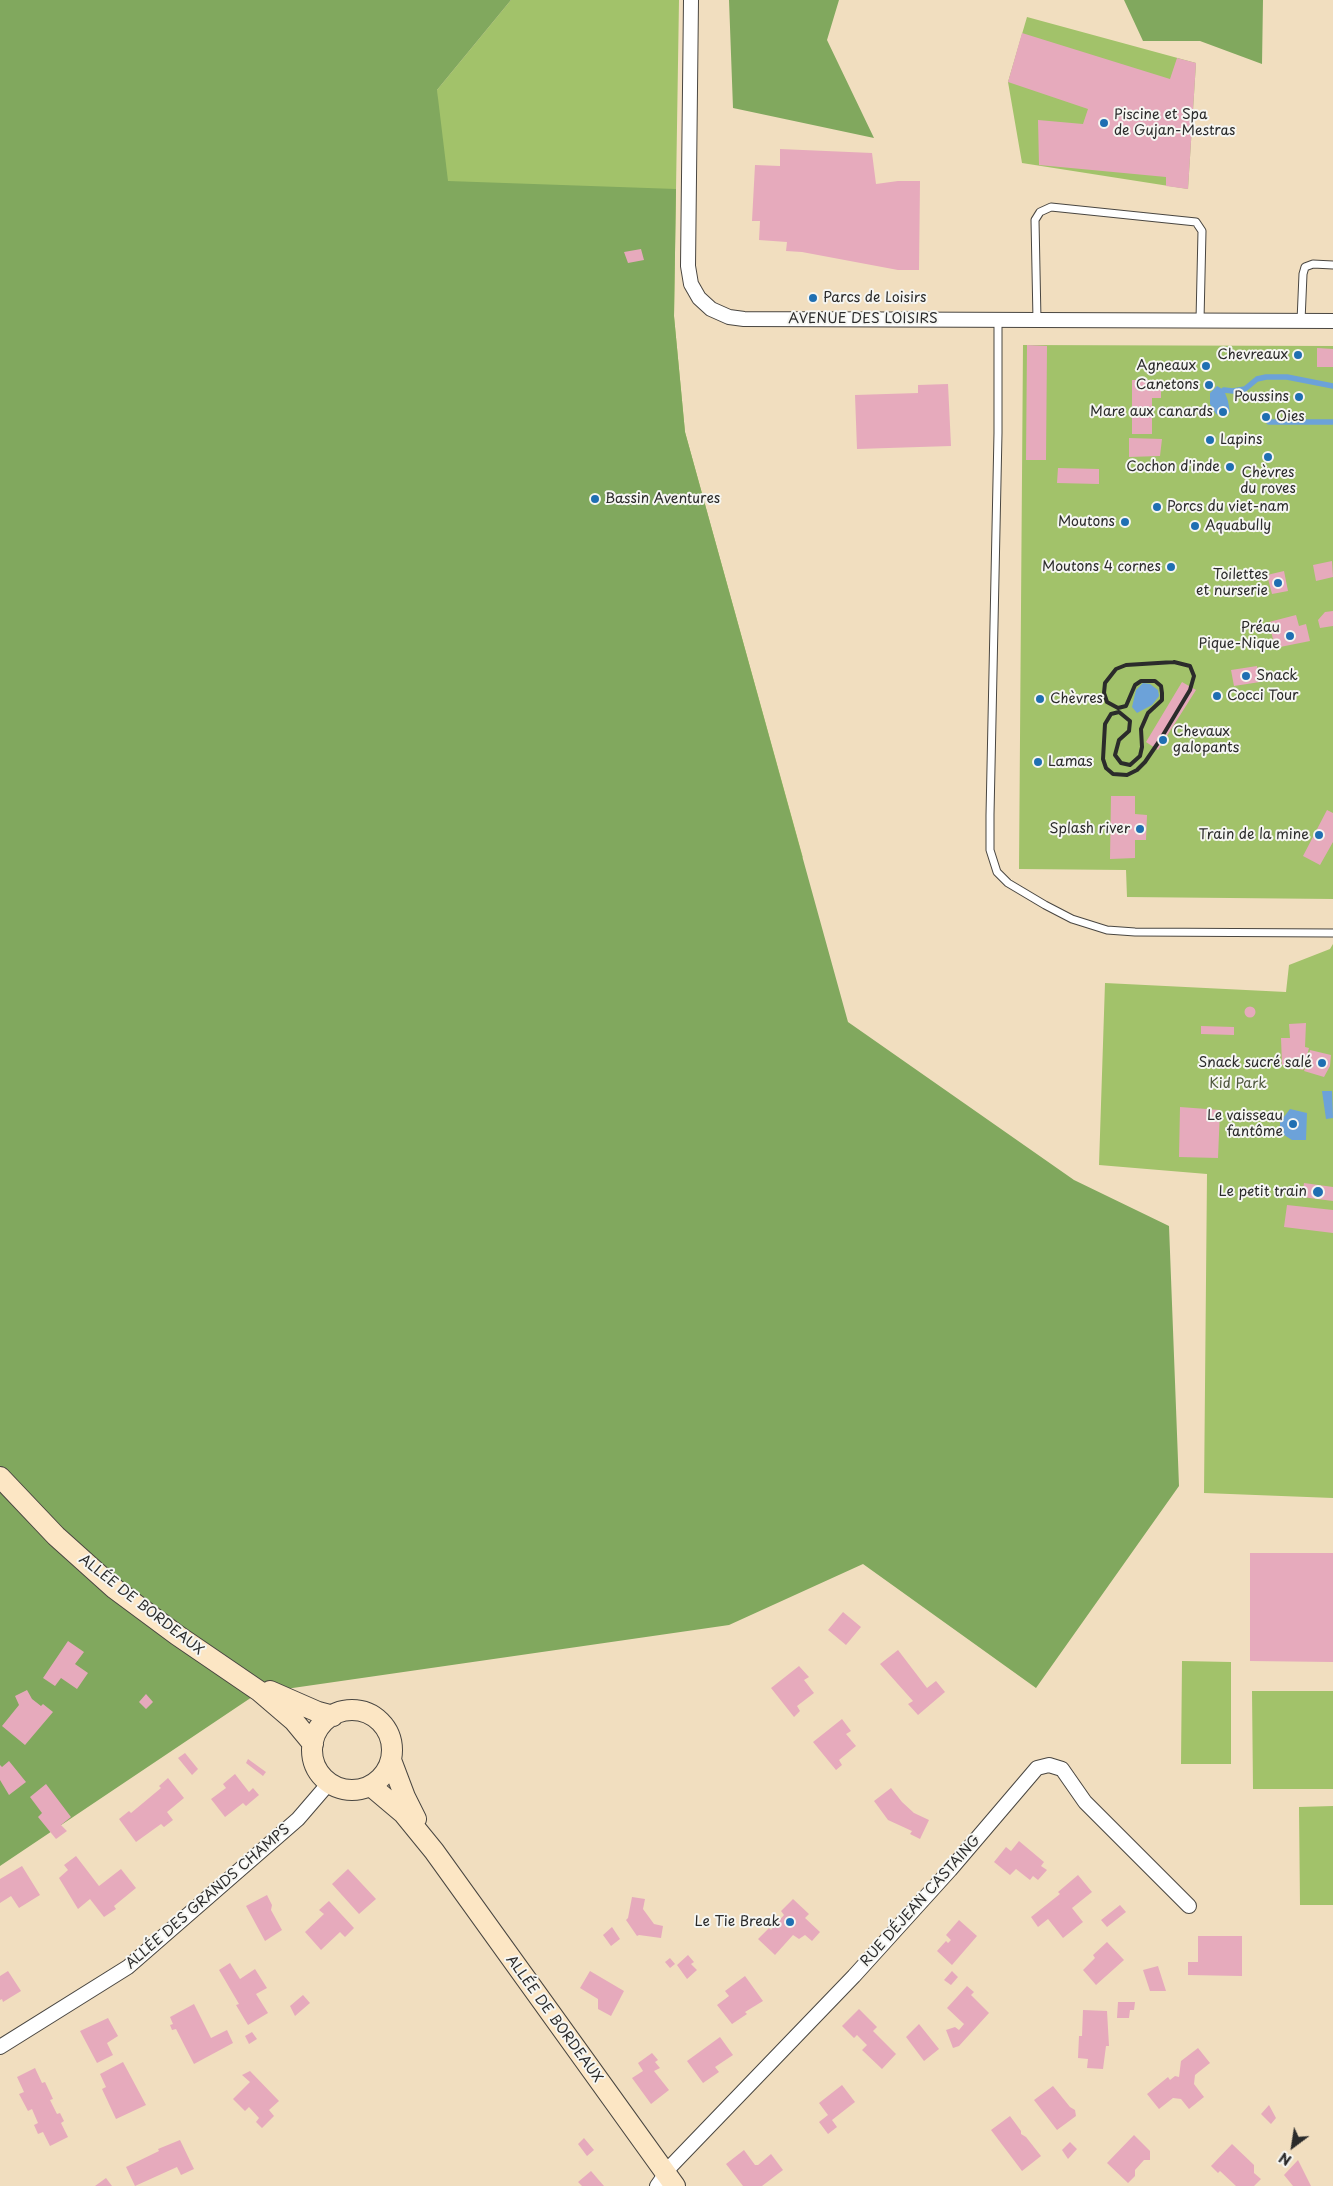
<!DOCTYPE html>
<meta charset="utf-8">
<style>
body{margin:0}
#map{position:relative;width:1333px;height:2186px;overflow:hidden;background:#f1debf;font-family:"Playpen Sans",sans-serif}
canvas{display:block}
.north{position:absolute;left:1268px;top:2121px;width:50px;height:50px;-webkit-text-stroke:4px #f6f6f2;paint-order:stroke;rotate:211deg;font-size:14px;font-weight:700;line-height:20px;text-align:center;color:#2b2b2b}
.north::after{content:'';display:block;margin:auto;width:18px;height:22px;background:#2b2b2b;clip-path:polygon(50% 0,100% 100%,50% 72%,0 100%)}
</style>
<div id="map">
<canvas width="1333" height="2186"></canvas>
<div class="north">N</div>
</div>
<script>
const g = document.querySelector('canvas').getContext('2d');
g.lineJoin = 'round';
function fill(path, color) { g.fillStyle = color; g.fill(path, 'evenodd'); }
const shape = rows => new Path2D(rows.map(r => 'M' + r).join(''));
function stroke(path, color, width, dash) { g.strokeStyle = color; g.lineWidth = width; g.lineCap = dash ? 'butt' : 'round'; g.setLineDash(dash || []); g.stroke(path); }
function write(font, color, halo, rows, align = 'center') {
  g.font = font + ' "Playpen Sans",sans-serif'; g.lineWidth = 4; g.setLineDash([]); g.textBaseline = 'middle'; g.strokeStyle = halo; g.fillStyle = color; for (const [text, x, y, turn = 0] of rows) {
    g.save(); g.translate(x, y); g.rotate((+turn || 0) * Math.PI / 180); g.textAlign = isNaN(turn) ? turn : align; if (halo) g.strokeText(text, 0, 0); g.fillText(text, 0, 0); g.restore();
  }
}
fill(shape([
 [511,0,679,0,674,316,685,432,803,858,444,454,437,90],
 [1027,17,1196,63,1188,189,1022,163,1008,82],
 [1023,345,1333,346,1333,899,1127,897,1126,870,1019,869],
 [1333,944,1333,1498,1204,1493,1207,1174,1099,1165,1105,983,1286,992,1289,965,1330,949],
 [1182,1661,1231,1662,1231,1764,1181,1764],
 [1252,1691,1333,1691,1333,1789,1253,1789],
 [1333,1806,1333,1905,1300,1905,1299,1807]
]), '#a2c26a');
fill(shape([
 [0,0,511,0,437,90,448,181,676,189,674,316,685,432,848,1022,1074,1180,1169,1226,1179,1486,1036,1688,863,1564,729,1625,258,1693,0,1866],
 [729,0,839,0,827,40,874,138,733,108],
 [1124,0,1263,0,1262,64,1200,41,1143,41]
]), '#81a85e');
fill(shape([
 [1217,386,1224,390,1228,401,1230,412,1223,417,1216,414,1210,404,1210,393],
 [1143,683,1150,684,1158,690,1159,696,1152,705,1137,713,1132,707,1136,690],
 [1322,1091,1332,1091,1333,1118,1326,1119],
 [1290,1109,1307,1113,1306,1140,1292,1140,1284,1135,1280,1130,1280,1122]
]), '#6ca2d9');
stroke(shape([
 [1224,390,1233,391,1245,389,1257,379,1266,377,1287,377,1333,386],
 [1269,422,1333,422]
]), '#6ca2d9', 5.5);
fill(shape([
 [1022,33,1170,79,1177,58,1196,63,1188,189,1166,186,1166,177,1039,165,1038,120,1083,124,1088,109,1008,82],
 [780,149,872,153,876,184,898,181,920,181,919,270,898,270,802,252,786,251,787,242,759,240,760,221,752,221,755,165,780,166],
 [641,249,644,260,628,263,624,252],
 [1027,345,1047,346,1046,460,1026,460],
 [1317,348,1333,349,1333,367,1317,367],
 [1132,380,1161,380,1161,398,1152,398,1152,434,1132,434],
 [948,384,951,446,857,449,855,395,918,393,918,385],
 [1129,438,1162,439,1160,456,1129,457],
 [1058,468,1099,469,1099,484,1057,483],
 [1332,561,1333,577,1316,581,1313,565],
 [1284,571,1288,591,1272,594,1267,575],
 [1333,611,1333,626,1320,628,1318,620,1325,612],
 [1296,615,1299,626,1306,624,1310,641,1275,648,1269,622],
 [1257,666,1260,682,1234,686,1231,670],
 [1182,682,1196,690,1158,750,1146,742],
 [1111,796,1135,796,1135,814,1147,815,1146,840,1135,840,1135,858,1110,859],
 [1327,810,1333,813,1333,842,1320,865,1303,856],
 '1244.5 1012a5.5 5.5 0 1 1 11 0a5.5 5.5 0 1 1-11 0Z',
 [1306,1023,1305,1047,1309,1048,1303,1070,1282,1065,1281,1038,1290,1038,1289,1024],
 [1201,1026,1234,1027,1234,1035,1201,1034],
 [1310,1050,1331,1055,1330,1066,1324,1077,1304,1071,1308,1062],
 [1180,1107,1220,1110,1218,1158,1179,1157],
 [1304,1183,1333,1187,1333,1201,1302,1197],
 [1287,1205,1333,1210,1333,1233,1284,1227],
 [1250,1553,1333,1553,1333,1662,1250,1661],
 [843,1612,861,1627,846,1645,828,1630],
 [68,1641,84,1652,75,1664,88,1673,77,1689,61,1678,55,1686,43,1678],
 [898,1650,927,1688,936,1681,945,1692,918,1715,908,1704,913,1701,880,1664],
 [799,1666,809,1677,804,1680,814,1693,797,1706,800,1711,794,1717,771,1688],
 [27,1690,32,1699,41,1706,43,1704,53,1712,25,1745,2,1726,19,1705,15,1696],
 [146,1694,153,1702,146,1709,139,1702],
 [842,1719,851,1731,846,1734,856,1746,839,1760,842,1765,836,1770,813,1742],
 [185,1753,198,1769,192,1775,178,1758],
 [248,1759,266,1772,263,1776,246,1763],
 [9,1761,26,1782,9,1795,0,1780,0,1765,2,1767],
 [235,1774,249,1792,253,1788,259,1795,246,1806,243,1803,225,1817,211,1799,226,1788,223,1784],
 [168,1778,184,1798,167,1812,173,1820,164,1827,161,1824,136,1842,119,1819,129,1811,131,1813,161,1788,159,1786],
 [46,1784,71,1817,61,1825,67,1831,56,1839,38,1817,42,1813,30,1797],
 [891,1788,902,1802,914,1813,929,1820,920,1839,910,1834,912,1831,888,1820,874,1801],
 [1019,1841,1044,1862,1041,1866,1047,1870,1038,1880,1033,1876,1030,1880,1016,1869,1010,1875,994,1862,1006,1847,1011,1851],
 [76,1856,99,1886,121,1869,136,1888,114,1906,116,1909,104,1917,90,1899,78,1909,59,1878,68,1870,64,1865],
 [22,1866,40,1895,19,1908,11,1896,0,1903,0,1879],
 [348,1869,376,1899,359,1914,332,1884],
 [1078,1875,1092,1892,1072,1908,1083,1922,1063,1938,1048,1919,1038,1927,1031,1917,1060,1894,1058,1892],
 [267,1895,272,1905,271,1910,282,1930,265,1941,246,1906],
 [632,1897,645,1899,643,1909,654,1924,663,1926,661,1938,639,1935,637,1936,626,1920,628,1918],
 [793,1899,809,1914,805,1918,820,1932,812,1941,805,1935,799,1939,793,1935,775,1955,758,1939,769,1928,771,1930,784,1915,781,1911],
 [329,1901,354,1928,345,1937,340,1932,321,1950,305,1932,324,1914,319,1910],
 [1120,1905,1126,1912,1107,1927,1101,1920],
 [959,1920,977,1936,952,1965,937,1951,946,1941,948,1943,951,1940,946,1935],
 [612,1927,620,1939,611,1946,603,1935],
 [1198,1936,1242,1936,1242,1976,1188,1975,1188,1962,1198,1962],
 [1107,1942,1124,1960,1096,1985,1083,1970,1095,1958,1093,1955],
 [688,1955,694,1962,691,1964,697,1970,687,1979,677,1965],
 [670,1958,675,1964,670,1968,665,1962],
 [230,1963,240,1979,255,1969,267,1988,256,1994,268,2013,248,2025,236,2005,239,2004,219,1970],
 [1158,1966,1166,1991,1150,1991,1143,1970],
 [8,1971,21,1991,3,2002,2,1999,0,2000,0,1976],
 [590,1971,624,1991,611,2016,598,2009,598,1999,580,1988],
 [952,1971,958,1977,951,1985,944,1980],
 [745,1976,763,2001,745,2012,747,2014,732,2024,717,2005,729,1996,725,1991],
 [967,1986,974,1992,971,1995,989,2013,959,2046,953,2048,946,2030,955,2027,959,2030,964,2024,947,2008],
 [303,1995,310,2003,295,2016,290,2006],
 [1118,2002,1135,2002,1134,2010,1130,2010,1129,2018,1117,2018],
 [194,2004,211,2038,227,2030,233,2043,194,2064,176,2029,172,2030,170,2025,173,2024,170,2017],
 [859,2009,877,2027,873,2031,896,2054,882,2069,862,2050,867,2045,857,2035,854,2038,842,2026],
 [1083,2010,1107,2011,1109,2046,1106,2046,1103,2069,1087,2068,1088,2059,1078,2058,1079,2036,1082,2036],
 [108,2018,118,2036,107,2043,113,2055,97,2063,80,2031],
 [919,2024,939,2049,924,2061,906,2037],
 [252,2032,257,2039,249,2044,245,2036],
 [720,2037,733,2055,715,2067,719,2072,703,2083,687,2061],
 [1198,2048,1210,2063,1195,2075,1194,2084,1204,2097,1189,2109,1181,2099,1173,2098,1159,2109,1147,2094,1168,2077,1170,2080,1175,2076,1179,2077,1181,2061],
 [652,2053,658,2060,655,2062,660,2068,654,2071,669,2090,651,2104,632,2078,643,2071,638,2063],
 [123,2062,146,2105,116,2119,102,2089,106,2087,100,2074],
 [35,2068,42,2083,45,2082,53,2099,50,2100,57,2114,60,2113,64,2121,61,2123,68,2137,50,2146,43,2132,38,2134,34,2125,38,2123,32,2109,28,2111,19,2094,24,2092,17,2077],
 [250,2071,279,2101,269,2110,274,2116,262,2128,256,2122,259,2118,249,2107,245,2111,233,2099,250,2082,242,2075],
 [842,2085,855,2102,832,2120,837,2127,828,2134,819,2122,828,2115,819,2103],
 [1053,2086,1070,2107,1075,2110,1076,2116,1057,2130,1034,2100],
 [1269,2105,1276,2118,1271,2124,1261,2114],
 [1010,2116,1021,2131,1021,2134,1026,2137,1041,2156,1022,2171,991,2130],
 [1134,2135,1150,2151,1150,2160,1144,2160,1135,2170,1135,2176,1128,2183,1107,2163],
 [584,2138,594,2150,587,2156,578,2144],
 [180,2140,194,2169,181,2175,177,2167,135,2186,126,2167,159,2151,158,2149],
 [1070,2142,1077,2149,1068,2159,1062,2150],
 [1232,2144,1254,2165,1254,2173,1261,2179,1254,2186,1236,2186,1220,2171,1218,2173,1211,2166],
 [744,2150,755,2165,758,2165,771,2154,783,2170,762,2186,743,2186,726,2164],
 [1298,2160,1311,2186,1293,2186,1284,2175],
 [591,2171,604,2186,582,2186,578,2182],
 [106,2178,112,2186,95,2186]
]), '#e6aabc');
const lane = shape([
 [1037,320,1035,220,1040,212,1051,207,1196,222,1202,231,1200,320],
 [998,321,998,433,990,815,990,850,997,872,1008,883,1045,905,1072,919,1107,930,1135,932,1333,933],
 [1301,321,1303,274,1305,267,1313,264,1333,265]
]);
const street = shape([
 [691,0,688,266,691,284,699,298,711,309,729,317,744,319,1333,321],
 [0,2047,128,1967,298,1819,329,1783],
 [657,2186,671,2166,854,1976,950,1870,1037,1768,1049,1765,1062,1769,1085,1802,1189,1906]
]);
const secondary = shape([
 [0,1477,56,1536,115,1589,177,1635,259,1691,294,1721,313,1744],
 [270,1691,318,1712,333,1716],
 '312 1750a40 40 0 1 1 80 0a40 40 0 1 1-80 0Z',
 [391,1760,405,1797,416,1819],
 [371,1786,403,1813,434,1851,675,2186]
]);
stroke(lane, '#494641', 9);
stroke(street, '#494641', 16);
stroke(secondary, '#494641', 22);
stroke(lane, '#fff', 7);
stroke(street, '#fff', 14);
stroke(secondary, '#fce6c4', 20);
stroke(shape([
 [1174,662,1190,666,1194,676,1190,690,1160,740,1145,762,1137,770,1127,775,1113,774,1106,768,1103,759,1105,724,1111,714,1119,712,1130,721,1129,731,1119,740,1115,755,1121,763,1130,765,1140,756,1142,747,1141,729,1148,713,1162,700,1162,693,1161,686,1155,681,1141,681,1135,685,1126,706,1118,708,1107,702,1104,693,1105,683,1116,669,1126,665,1174,662]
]), '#2b2b2b', 4);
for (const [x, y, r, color] of [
 [1104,123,5,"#1f6fb2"],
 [813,298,5,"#1f6fb2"],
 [1298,355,5,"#1f6fb2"],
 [1206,366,5,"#1f6fb2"],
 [1209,385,5,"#1f6fb2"],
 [1299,397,5,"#1f6fb2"],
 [1223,412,5,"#1f6fb2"],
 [1266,417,5,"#1f6fb2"],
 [1210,440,5,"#1f6fb2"],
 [1268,457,5,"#1f6fb2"],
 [1230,467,5,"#1f6fb2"],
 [595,499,5,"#1f6fb2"],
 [1157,507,5,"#1f6fb2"],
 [1125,522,5,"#1f6fb2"],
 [1195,526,5,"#1f6fb2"],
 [1171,567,5,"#1f6fb2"],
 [1278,583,5,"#1f6fb2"],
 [1290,636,5,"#1f6fb2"],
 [1246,676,5,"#1f6fb2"],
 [1217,696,5,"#1f6fb2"],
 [1040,699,5,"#1f6fb2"],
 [1163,740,5,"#1f6fb2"],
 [1038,762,5,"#1f6fb2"],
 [1140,829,5,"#1f6fb2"],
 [1319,835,5,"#1f6fb2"],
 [1322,1063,5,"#1f6fb2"],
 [1293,1124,5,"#1f6fb2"],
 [1318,1192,6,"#1f6fb2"],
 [790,1922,5,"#1f6fb2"]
]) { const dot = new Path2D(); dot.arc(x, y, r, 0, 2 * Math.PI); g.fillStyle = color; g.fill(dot); stroke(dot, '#f6f6f2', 2); }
write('14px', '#2b2b2b', '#f6f6f2', [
 ["Piscine et Spa",1114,115,"left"],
 ["de Gujan-Mestras",1114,131,"left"],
 ["Parcs de Loisirs",823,298,"left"],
 ["Chevreaux",1288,355],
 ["Agneaux",1196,366],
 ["Canetons",1199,385],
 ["Poussins",1289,397],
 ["Mare aux canards",1213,412],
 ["Oies",1276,417,"left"],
 ["Lapins",1220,440,"left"],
 ["Cochon d'inde",1220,467],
 ["Chèvres",1268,473,"center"],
 ["du roves",1268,489,"center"],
 ["Bassin Aventures",605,499,"left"],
 ["Porcs du viet-nam",1167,507,"left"],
 ["Moutons",1115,522],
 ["Aquabully",1205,526,"left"],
 ["Moutons 4 cornes",1161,567],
 ["Toilettes",1268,575],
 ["et nurserie",1268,591],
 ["Préau",1280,628],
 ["Pique-Nique",1280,644],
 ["Snack",1256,676,"left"],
 ["Cocci Tour",1227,696,"left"],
 ["Chèvres",1050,699,"left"],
 ["Chevaux",1173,732,"left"],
 ["galopants",1173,748,"left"],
 ["Lamas",1048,762,"left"],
 ["Splash river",1130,829],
 ["Train de la mine",1309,835],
 ["Snack sucré salé",1312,1063],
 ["Le vaisseau",1283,1116],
 ["fantôme",1283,1132],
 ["Le petit train",1307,1192],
 ["Le Tie Break",780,1922]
], 'right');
write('14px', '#2b2b2b', '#f6f6f2', [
 ["AVENUE DES LOISIRS",863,319],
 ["ALLÉE DE BORDEAUX",141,1605,38],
 ["ALLÉE DES GRANDS CHAMPS",208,1897,-41],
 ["RUE DÉJEAN CASTAING",921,1901,-48],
 ["ALLÉE DE BORDEAUX",554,2019,54]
]);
write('14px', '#4f583e', '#f6f6f2', [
 ["Kid Park",1238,1084]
]);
</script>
